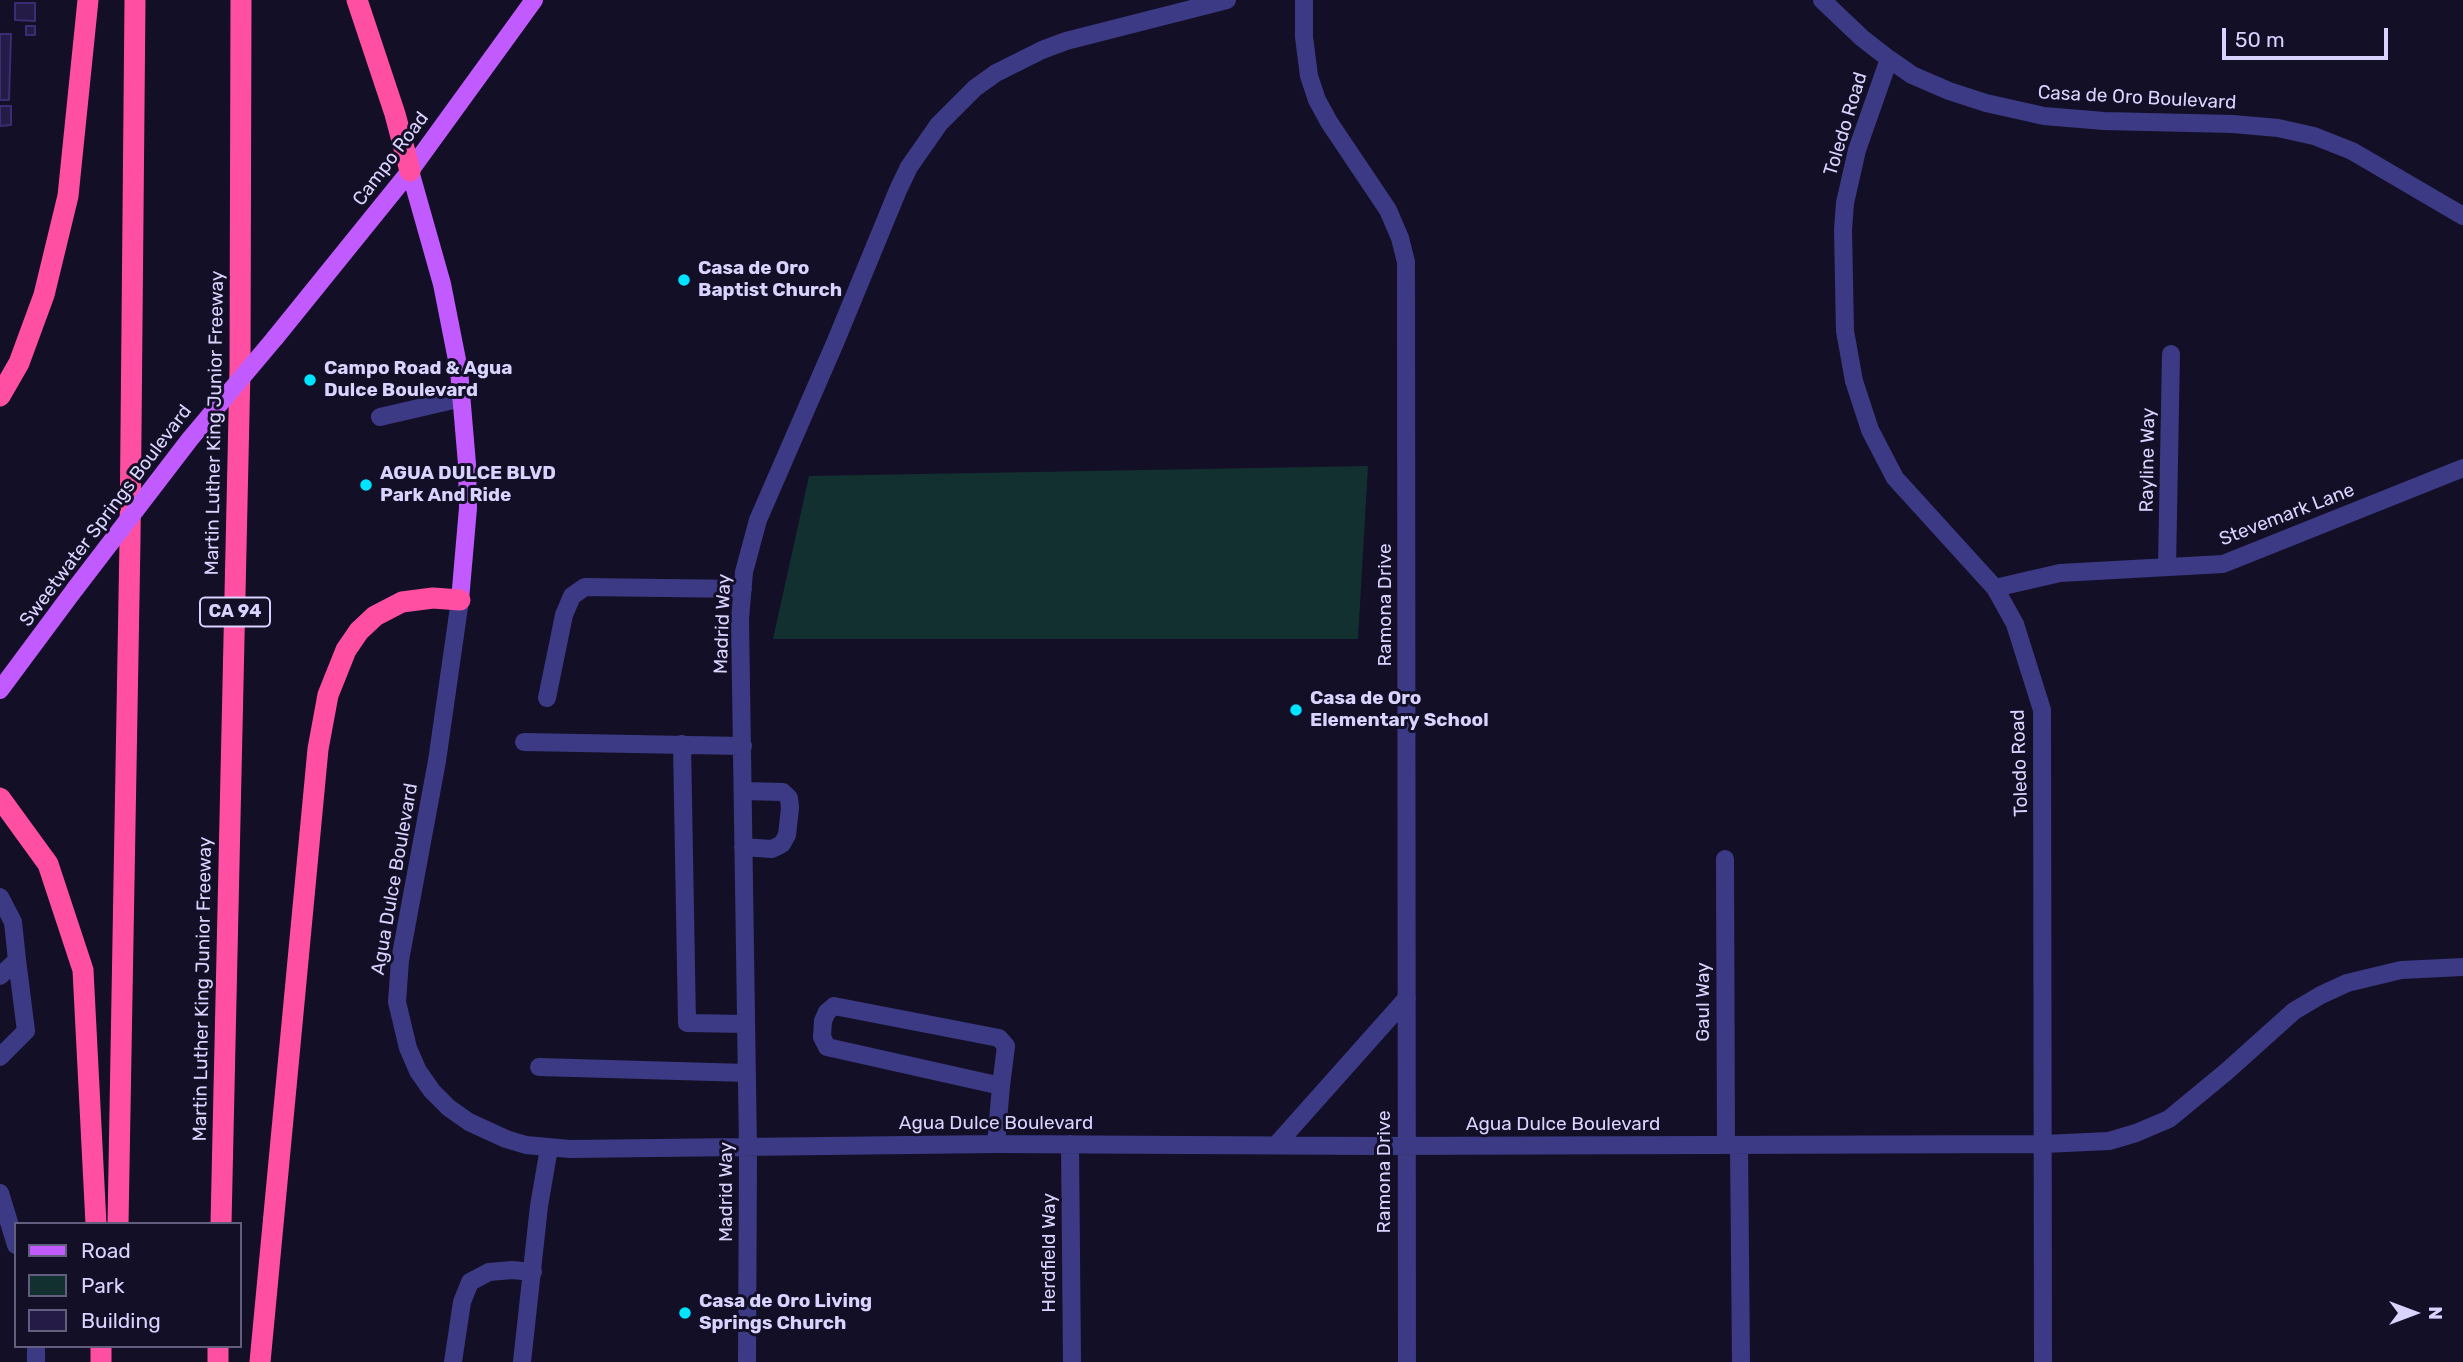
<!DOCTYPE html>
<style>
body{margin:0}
#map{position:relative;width:2463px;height:1362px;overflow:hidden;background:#130f26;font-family:Rubik,sans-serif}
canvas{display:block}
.legend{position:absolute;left:14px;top:1222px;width:228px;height:126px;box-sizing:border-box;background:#130f26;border:2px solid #625e7d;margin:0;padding:9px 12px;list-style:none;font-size:21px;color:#d9d4ff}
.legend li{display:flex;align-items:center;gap:14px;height:35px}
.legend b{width:35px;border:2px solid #625e7d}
.north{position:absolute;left:2379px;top:1278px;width:70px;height:70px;-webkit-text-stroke:5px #130f26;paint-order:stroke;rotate:90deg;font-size:19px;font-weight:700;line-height:28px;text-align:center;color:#d9d4ff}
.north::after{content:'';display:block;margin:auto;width:24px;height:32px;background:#d9d4ff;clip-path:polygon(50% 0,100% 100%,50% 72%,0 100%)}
.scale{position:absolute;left:2222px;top:28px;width:166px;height:32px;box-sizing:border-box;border:4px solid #d9d4ff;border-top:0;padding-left:9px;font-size:21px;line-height:24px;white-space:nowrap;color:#d9d4ff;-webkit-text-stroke:5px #130f26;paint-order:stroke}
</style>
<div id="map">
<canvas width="2463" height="1362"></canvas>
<ul class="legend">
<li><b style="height:9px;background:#c25bff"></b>Road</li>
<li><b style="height:19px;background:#12302f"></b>Park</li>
<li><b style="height:19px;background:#241b47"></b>Building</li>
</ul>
<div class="north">N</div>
<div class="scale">50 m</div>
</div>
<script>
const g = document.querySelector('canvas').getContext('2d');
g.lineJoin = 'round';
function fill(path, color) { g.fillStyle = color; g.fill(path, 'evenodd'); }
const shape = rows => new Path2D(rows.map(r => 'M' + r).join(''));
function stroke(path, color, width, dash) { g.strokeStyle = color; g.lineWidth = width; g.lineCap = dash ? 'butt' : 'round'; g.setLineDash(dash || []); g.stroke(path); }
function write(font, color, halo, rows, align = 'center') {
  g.font = font + ' Rubik,sans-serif'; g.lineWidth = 6; g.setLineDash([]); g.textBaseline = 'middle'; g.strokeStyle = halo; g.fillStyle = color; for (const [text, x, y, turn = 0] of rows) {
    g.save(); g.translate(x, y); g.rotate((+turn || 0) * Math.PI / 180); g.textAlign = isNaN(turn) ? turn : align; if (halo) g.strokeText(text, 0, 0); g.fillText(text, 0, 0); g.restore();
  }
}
fill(shape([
 [1368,466,1358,639,773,639,809,476]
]), '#12302f');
const building = shape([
 [15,3,35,3,35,21,15,20,15,3],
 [26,26,35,26,35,35,26,35,26,26],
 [0,34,11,34,9,100,0,100,0,34],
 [0,106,11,106,11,125,0,126,0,106]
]);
fill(building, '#241b47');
stroke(building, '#3b2d73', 2);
stroke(shape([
 [1304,0,1304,37,1309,76,1317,100,1329,122,1388,210,1400,238,1406,262,1407,1362],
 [1822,0,1862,38,1889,59,1912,75,1949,91,1986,103,2044,116,2104,121,2233,124,2278,128,2314,136,2352,151,2463,216],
 [1889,59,1857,150,1845,203,1843,230,1845,331,1854,381,1870,430,1895,478,1995,588,2015,624,2042,710,2043,1362],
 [380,417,462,398],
 [2167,567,2171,354],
 [1995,588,2060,573,2223,564,2463,468],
 [460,600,437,761,400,960,397,1002,408,1048,418,1071,432,1091,449,1108,469,1122,506,1139,526,1145,570,1149,996,1144,1377,1146,2044,1144,2109,1141,2136,1133,2169,1119,2226,1072,2294,1011,2321,995,2347,983,2401,970,2463,967],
 [547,698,564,615,572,596,585,587,743,589],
 [524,742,743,746],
 [682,744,687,1023,746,1024],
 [743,791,783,792,789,798,790,808,787,835,782,844,772,849,743,847],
 [1725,859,1726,1145],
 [0,897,13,922,17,960,0,976],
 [834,1006,999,1038,1006,1046,1001,1086,827,1047,822,1037,823,1021,827,1012,834,1006],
 [0,1057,26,1031,17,960],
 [539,1067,747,1073],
 [996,1144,1001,1086],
 [1070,1144,1072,1362],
 [1277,1144,1407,998],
 [1739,1145,1741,1362],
 [0,1193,16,1245],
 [36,1362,36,1346],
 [453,1362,462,1302,470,1282,489,1272,512,1270,533,1272],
 [522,1362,539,1206,549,1148],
 [747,1362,748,1149,740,619,744,572,758,520,835,343,898,190,909,167,939,124,975,88,996,73,1042,50,1066,41,1227,0]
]), '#3d3a85', 18);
stroke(shape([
 [410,171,442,284,459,370,467,464,468,508,460,600],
 [275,338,410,171,534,0],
 [0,690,75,589]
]), '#c25bff', 18);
stroke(shape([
 [357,0,395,114,410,171],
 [0,396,19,363,44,295,68,196,88,0],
 [0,798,48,864,83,970,96,1224],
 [118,1224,130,540,135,0],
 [221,1224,240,369,241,0],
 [101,1346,101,1362],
 [218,1362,218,1346],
 [260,1362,318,749,328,695,346,650,359,631,375,616,402,602,433,598,460,600]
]), '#ff4fa3', 21);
stroke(shape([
 [75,589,190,439,275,338]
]), '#c25bff', 18);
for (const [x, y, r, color] of [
 [684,280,7,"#00e5ff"],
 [310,380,7,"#00e5ff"],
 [366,485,7,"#00e5ff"],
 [1296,710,7,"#00e5ff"],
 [685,1313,7,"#00e5ff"]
]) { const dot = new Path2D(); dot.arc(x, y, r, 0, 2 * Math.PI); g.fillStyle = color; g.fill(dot); stroke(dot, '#130f26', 2.5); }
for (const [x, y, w] of [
 [235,612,70]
]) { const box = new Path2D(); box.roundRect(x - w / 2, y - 14.5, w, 29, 5); g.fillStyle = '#130f26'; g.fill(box); stroke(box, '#d9d4ff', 2); }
write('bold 18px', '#d9d4ff', null, [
 ["CA 94",235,612]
]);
write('19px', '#d9d4ff', '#130f26', [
 ["Casa de Oro Boulevard",2137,98,3],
 ["Toledo Road",1846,124,-73],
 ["Campo Road",391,159,-53],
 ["Martin Luther King Junior Freeway",215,423,-89],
 ["Rayline Way",2148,460,-89],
 ["Stevemark Lane",2287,515,-21],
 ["Sweetwater Springs Boulevard",106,516,-53],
 ["Ramona Drive",1386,605,-90],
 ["Madrid Way",723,624,-88],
 ["Toledo Road",2020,763,-92],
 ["Agua Dulce Boulevard",395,879,-80],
 ["Martin Luther King Junior Freeway",203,989,-89],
 ["Gaul Way",1704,1002,-90],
 ["Agua Dulce Boulevard",996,1124],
 ["Agua Dulce Boulevard",1563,1125],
 ["Ramona Drive",1385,1172,-90],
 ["Madrid Way",727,1192,-90],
 ["Herdfield Way",1050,1253,-90]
]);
write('bold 19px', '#d9d4ff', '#130f26', [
 ["Casa de Oro",698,269],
 ["Baptist Church",698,291],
 ["Campo Road & Agua",324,369],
 ["Dulce Boulevard",324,391],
 ["AGUA DULCE BLVD",380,474],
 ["Park And Ride",380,496],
 ["Casa de Oro",1310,699],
 ["Elementary School",1310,721],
 ["Casa de Oro Living",699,1302],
 ["Springs Church",699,1324]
], 'left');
</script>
